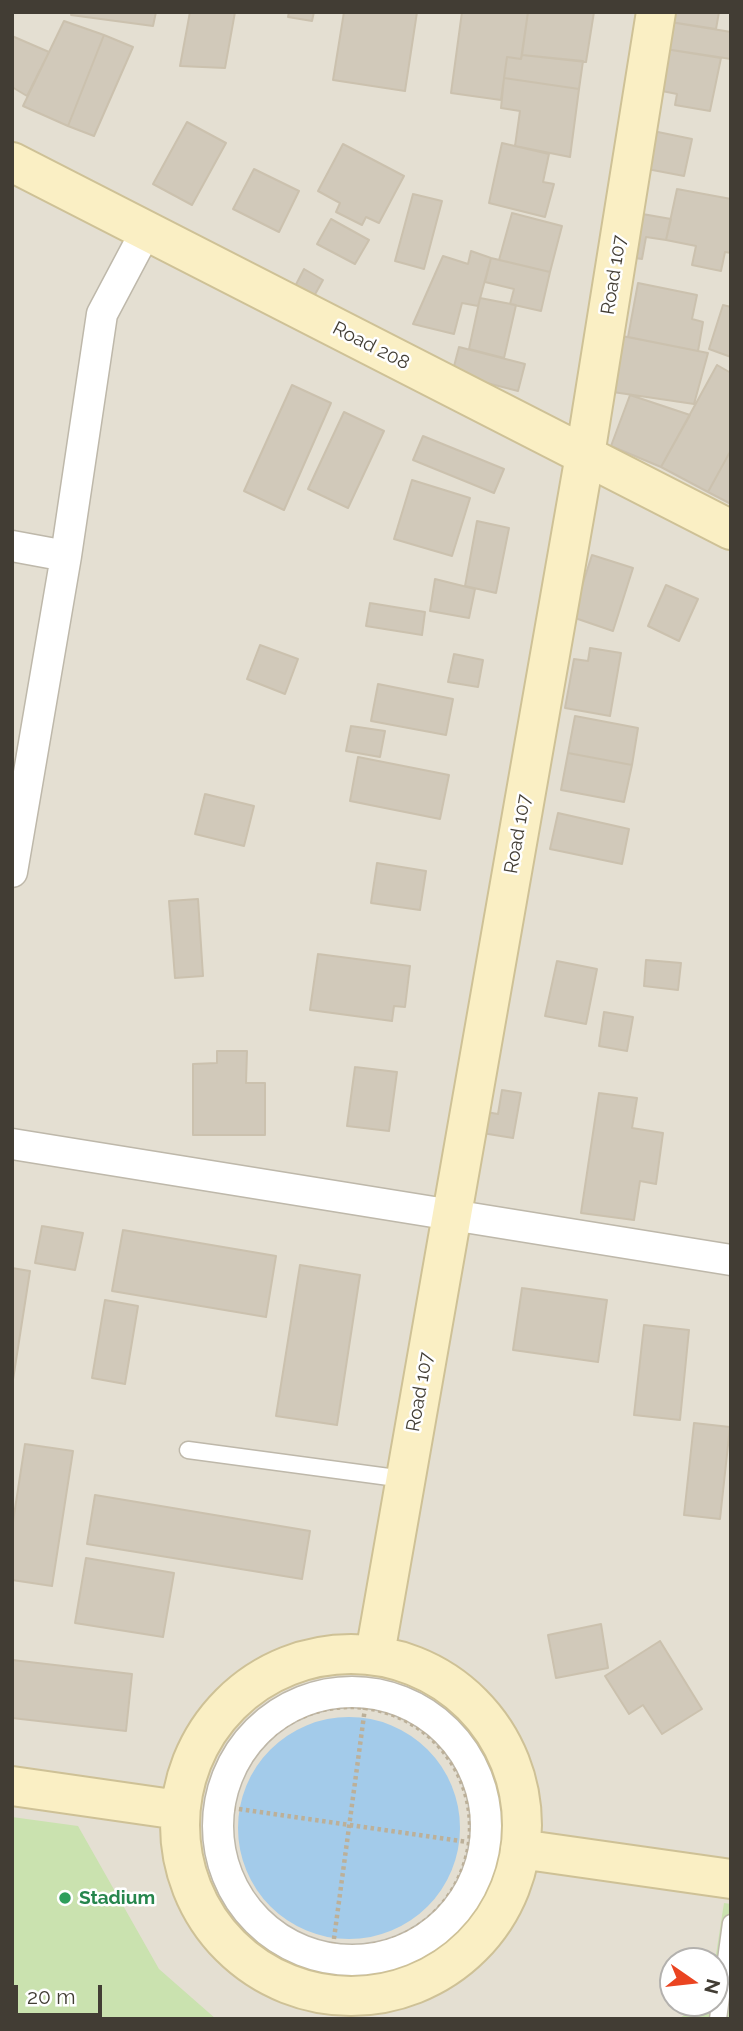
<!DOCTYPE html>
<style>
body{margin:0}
#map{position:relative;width:743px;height:2031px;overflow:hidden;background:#f0ede4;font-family:Raleway,sans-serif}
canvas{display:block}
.frame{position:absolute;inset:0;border:14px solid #423d34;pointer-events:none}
.north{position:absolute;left:659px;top:1947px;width:70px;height:70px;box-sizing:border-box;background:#fff;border:2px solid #b3b1ae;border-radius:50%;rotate:104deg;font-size:19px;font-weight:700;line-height:28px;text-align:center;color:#423d34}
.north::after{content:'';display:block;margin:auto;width:24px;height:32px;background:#ea4421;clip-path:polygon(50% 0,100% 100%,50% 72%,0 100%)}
.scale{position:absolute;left:14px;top:1985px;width:88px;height:32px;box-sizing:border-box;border:4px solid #423d34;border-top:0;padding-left:9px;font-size:21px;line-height:24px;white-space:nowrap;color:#423d34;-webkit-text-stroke:5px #fff;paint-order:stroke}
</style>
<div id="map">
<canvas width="743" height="2031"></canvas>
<div class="frame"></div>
<div class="north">N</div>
<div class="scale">20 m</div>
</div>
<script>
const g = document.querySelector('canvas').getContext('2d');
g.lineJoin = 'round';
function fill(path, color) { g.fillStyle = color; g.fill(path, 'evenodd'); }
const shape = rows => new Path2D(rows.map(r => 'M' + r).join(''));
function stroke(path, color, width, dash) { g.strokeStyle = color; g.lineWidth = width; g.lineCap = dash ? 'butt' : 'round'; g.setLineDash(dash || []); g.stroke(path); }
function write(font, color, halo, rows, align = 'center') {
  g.font = font + ' Raleway,sans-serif'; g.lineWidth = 5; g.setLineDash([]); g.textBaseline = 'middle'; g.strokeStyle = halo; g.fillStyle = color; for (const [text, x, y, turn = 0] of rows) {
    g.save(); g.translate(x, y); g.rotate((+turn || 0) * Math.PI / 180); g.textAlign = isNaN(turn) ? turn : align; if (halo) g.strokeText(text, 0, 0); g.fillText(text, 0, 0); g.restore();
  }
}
fill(shape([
 [12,12,731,12,731,2019,12,2019],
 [673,1961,715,1961,715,2003,673,2003]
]), '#e4dfd2');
fill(shape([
 [12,1817,78,1826,159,1969,216,2019,12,2019],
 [724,1903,731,1904,731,2019,679,2019,699,2003,715,2003,715,1961]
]), '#cae2af');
fill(shape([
 '238 1828a111 111 0 1 1 222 0a111 111 0 1 1-222 0Z'
]), '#a3cbea');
const building = shape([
 [72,12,156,12,153,26,71,15,72,12],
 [190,12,235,12,225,68,180,66,190,12],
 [289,12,314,12,312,21,288,17,289,12],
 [344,12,417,12,405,91,333,80,344,12],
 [462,12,528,12,521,59,507,57,501,100,451,93,462,12],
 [528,12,594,12,586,62,522,55,528,12],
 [665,12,719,12,716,29,664,21,665,12],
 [64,21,104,35,68,126,23,106,64,21],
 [664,21,731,32,731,59,659,48,664,21],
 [104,35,133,47,94,136,68,126,104,35],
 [12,36,49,52,27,96,12,87,12,36],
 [659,48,721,58,710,111,675,105,677,94,652,89,659,48],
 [522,55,583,61,579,89,504,78,507,57,521,59,522,55],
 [504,78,579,89,570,157,515,146,520,111,501,108,504,78],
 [187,122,226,143,192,205,153,184,187,122],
 [648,130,692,139,684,176,642,168,648,130],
 [502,143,549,154,543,182,554,184,545,217,489,203,502,143],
 [343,144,404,176,379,223,366,217,362,225,336,212,340,203,318,191,343,144],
 [254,169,299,191,279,232,233,209,254,169],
 [677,189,731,199,731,253,725,252,721,271,692,265,696,246,666,240,677,189],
 [413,194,442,201,424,269,395,261,413,194],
 [631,212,671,219,666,240,646,237,642,259,622,256,631,212],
 [512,213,562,226,550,272,499,260,512,213],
 [331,219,369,240,355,264,317,244,331,219],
 [471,251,491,258,478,306,462,303,454,334,413,324,443,256,468,264,471,251],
 [491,258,550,272,541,311,510,304,514,289,485,282,491,258],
 [304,269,323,280,308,307,289,298,304,269],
 [638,283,697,295,692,319,703,322,698,351,628,337,638,283],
 [480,298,516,305,504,358,469,349,480,298],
 [723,305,731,307,731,357,709,349,723,305],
 [617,335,708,353,694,404,606,391,617,335],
 [459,347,525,364,518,391,452,374,459,347],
 [717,365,731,373,731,450,708,492,661,467,717,365],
 [292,385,331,403,284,510,244,491,292,385],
 [630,395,690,415,661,467,611,446,630,395],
 [344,412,384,431,348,508,308,489,344,412],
 [423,436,504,469,494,493,413,460,423,436],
 [731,450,731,504,708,492,731,450],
 [412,480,470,498,452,556,394,539,412,480],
 [477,521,509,528,496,593,465,586,477,521],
 [592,555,633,568,613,631,572,617,592,555],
 [435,579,475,589,469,618,430,611,435,579],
 [666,585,698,599,679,641,648,626,666,585],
 [370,603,425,612,422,635,366,626,370,603],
 [260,645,298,659,285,694,247,679,260,645],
 [590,648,621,653,610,716,565,708,574,659,588,661,590,648],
 [454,654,483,660,478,687,448,682,454,654],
 [378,684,453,699,446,735,371,721,378,684],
 [575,716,638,728,632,765,568,753,575,716],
 [351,726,385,731,380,757,346,751,351,726],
 [568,753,632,765,624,802,561,790,568,753],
 [358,757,449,775,440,819,350,801,358,757],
 [205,794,254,806,244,846,195,834,205,794],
 [558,813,629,829,622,864,550,849,558,813],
 [377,863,426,871,420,910,371,903,377,863],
 [198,899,203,976,175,978,169,901,198,899],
 [318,954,410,966,405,1007,394,1006,392,1021,310,1010,318,954],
 [646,960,681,963,678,990,644,986,646,960],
 [557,961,597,969,586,1024,545,1016,557,961],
 [604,1012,633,1017,627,1051,599,1046,604,1012],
 [217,1051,247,1051,246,1083,265,1083,265,1135,193,1135,193,1064,217,1063,217,1051],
 [355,1067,397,1072,389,1131,347,1126,355,1067],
 [502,1090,521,1093,513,1138,482,1133,486,1112,498,1114,502,1090],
 [599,1093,637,1098,632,1128,663,1133,656,1184,640,1181,634,1220,581,1213,599,1093],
 [42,1226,83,1233,75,1270,35,1263,42,1226],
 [123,1230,276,1256,266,1317,112,1291,123,1230],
 [300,1265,360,1275,337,1425,276,1416,300,1265],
 [12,1268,30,1271,12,1386,12,1268],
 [522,1288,607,1300,598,1362,513,1350,522,1288],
 [105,1300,138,1306,125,1384,92,1378,105,1300],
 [644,1325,689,1330,680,1420,634,1415,644,1325],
 [694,1423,730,1427,720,1519,684,1515,694,1423],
 [25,1444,73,1451,52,1586,12,1580,12,1528,25,1444],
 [95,1495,310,1531,302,1579,87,1544,95,1495],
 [86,1558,174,1573,163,1637,75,1623,86,1558],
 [601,1624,608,1668,556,1678,548,1635,601,1624],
 [660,1641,702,1709,662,1734,643,1705,629,1714,605,1676,660,1641],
 [12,1660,132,1674,126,1731,12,1718,12,1660]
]);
fill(building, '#d1c9ba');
stroke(building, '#cbc1ae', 2);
const lane = shape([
 [188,1450,404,1479],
 [718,2019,731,1923]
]);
const street = shape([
 [12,546,66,556],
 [12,872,66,556,102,314,146,231],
 [12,1144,731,1260],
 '218 1826a134 134 0 1 1 268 0a134 134 0 1 1-268 0Z'
]);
const secondary = shape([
 [12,162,731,530],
 [375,1654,585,455,656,12],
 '180 1825a171 171 0 1 1 342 0a171 171 0 1 1-342 0Z',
 [12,1786,179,1810],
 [520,1849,731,1879]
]);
stroke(lane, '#beb8aa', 19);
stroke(street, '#beb8aa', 33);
stroke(secondary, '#cec196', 42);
stroke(shape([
 '230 1827a120 120 0 1 1 240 0a120 120 0 1 1-240 0Z',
 [232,1808,467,1842],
 [333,1946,365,1708]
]), '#bcb099', 4.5, [3.5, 3.5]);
stroke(lane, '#fff', 16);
stroke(street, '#fff', 30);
stroke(secondary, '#faefc4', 38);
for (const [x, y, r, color] of [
 [65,1898,7,"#2e9e5b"]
]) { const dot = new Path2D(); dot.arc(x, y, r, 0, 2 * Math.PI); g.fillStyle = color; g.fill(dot); stroke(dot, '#fff', 2.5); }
write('19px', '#423d34', '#fff', [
 ["Road 107",614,275,-81],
 ["Road 208",371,346,27],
 ["Road 107",518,834,-80],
 ["Road 107",420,1392,-80]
]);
write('bold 19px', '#27864d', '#fff', [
 ["Stadium",79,1898]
], 'left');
</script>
